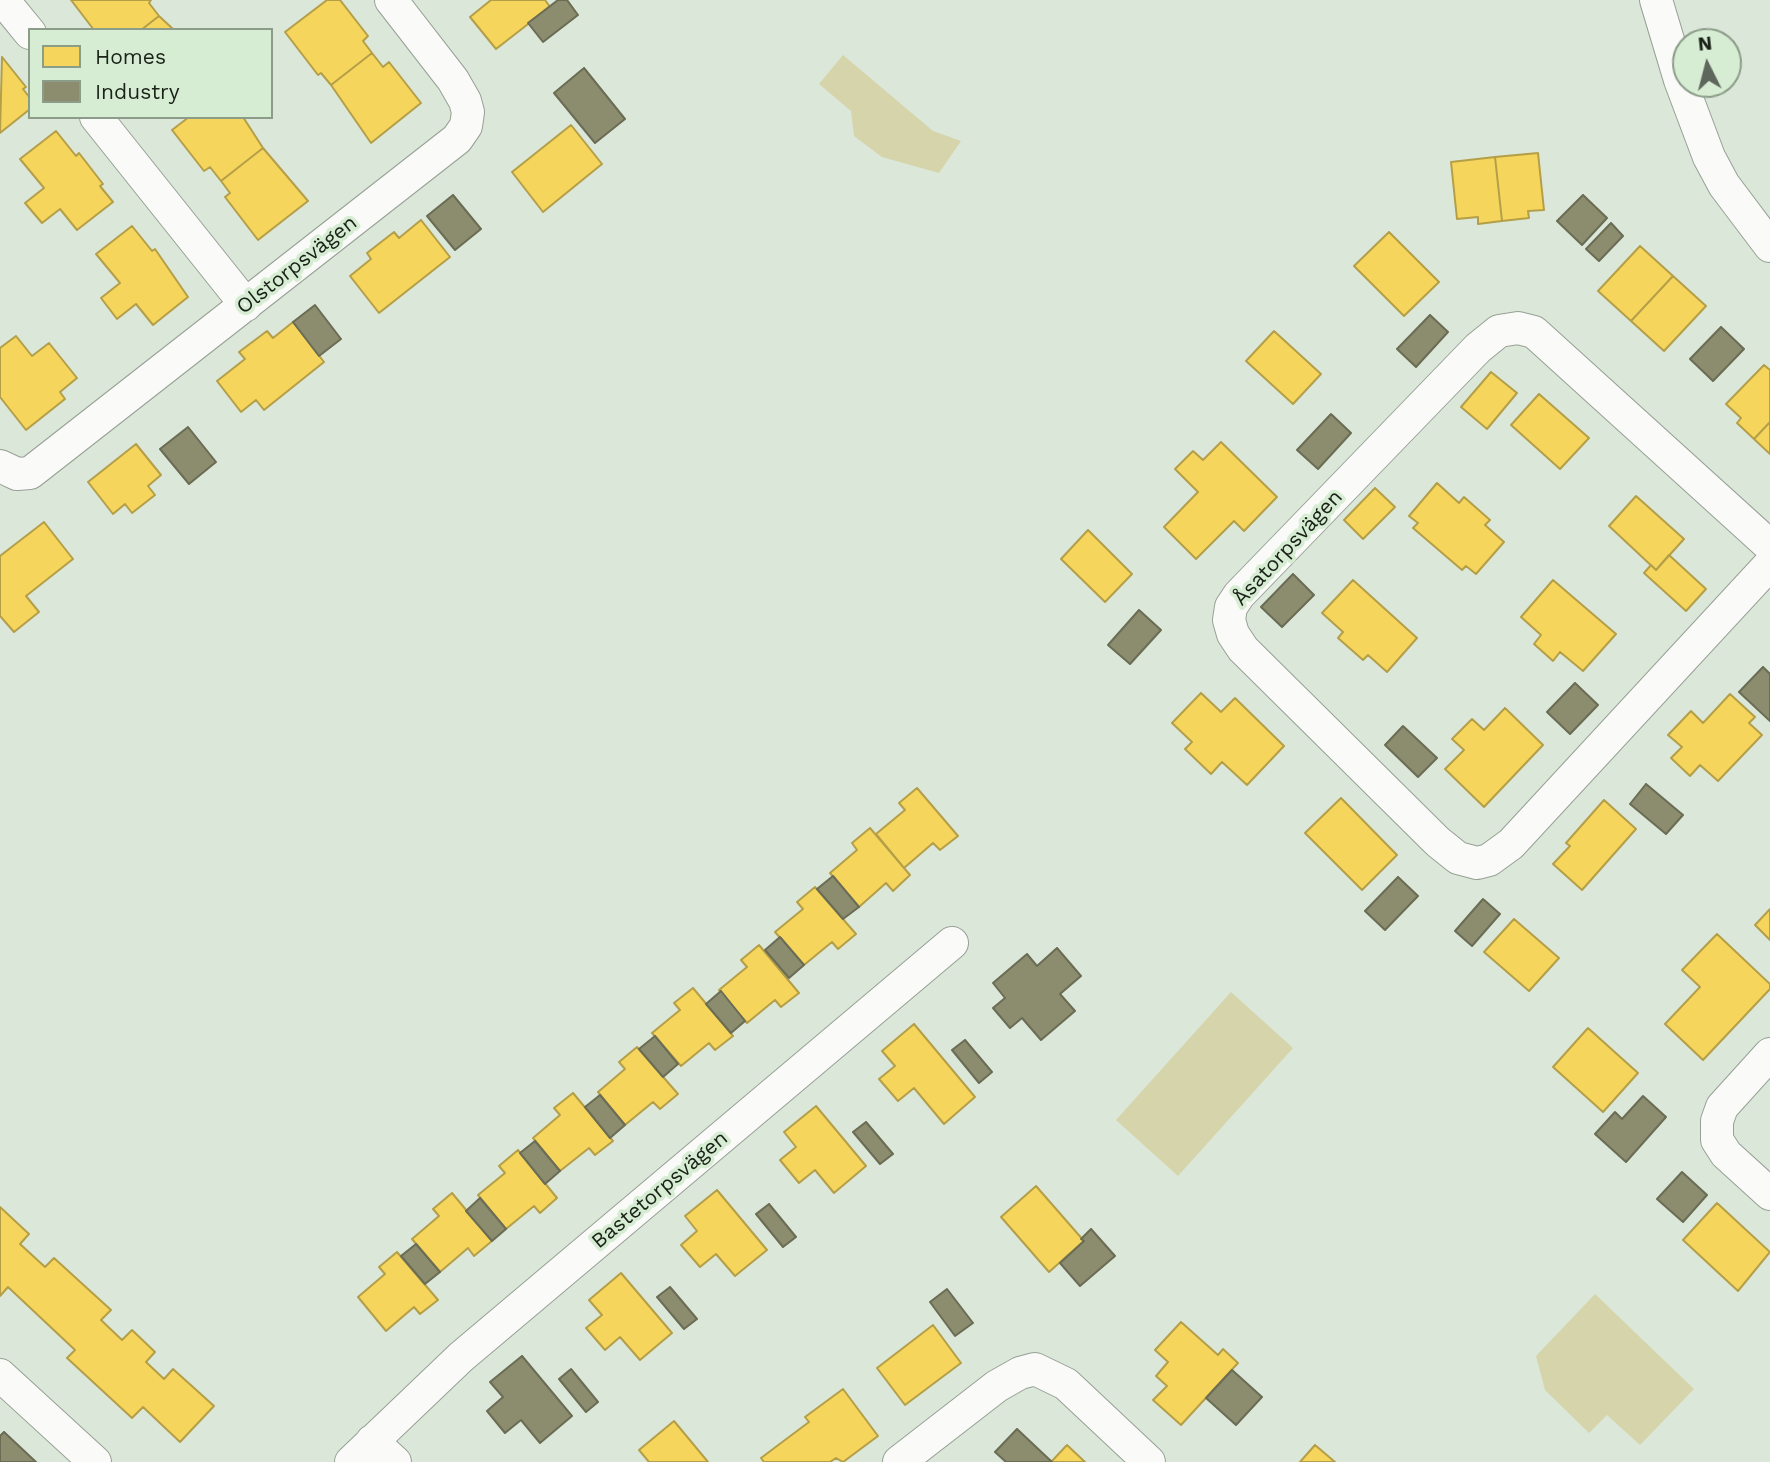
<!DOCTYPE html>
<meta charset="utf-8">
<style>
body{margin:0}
#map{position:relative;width:1770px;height:1462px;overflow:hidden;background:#dbe7d9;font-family:"Work Sans",sans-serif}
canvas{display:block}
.legend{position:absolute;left:28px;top:28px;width:245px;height:91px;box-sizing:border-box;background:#d7edd3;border:2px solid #8b9c88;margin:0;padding:9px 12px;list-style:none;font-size:21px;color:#1a2218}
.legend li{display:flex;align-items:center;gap:14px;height:35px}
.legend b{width:35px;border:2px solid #8b9c88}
.north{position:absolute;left:1672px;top:28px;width:70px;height:70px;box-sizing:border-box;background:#d7edd3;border:2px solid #8b9c88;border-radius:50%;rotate:354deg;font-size:19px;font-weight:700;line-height:28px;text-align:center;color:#1a2218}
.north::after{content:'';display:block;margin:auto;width:24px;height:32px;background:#5e675c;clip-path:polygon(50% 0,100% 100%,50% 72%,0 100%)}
</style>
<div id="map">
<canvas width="1770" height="1462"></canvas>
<ul class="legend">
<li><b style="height:19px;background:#f6d55c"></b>Homes</li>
<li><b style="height:19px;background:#8c8c6e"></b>Industry</li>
</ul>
<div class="north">N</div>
</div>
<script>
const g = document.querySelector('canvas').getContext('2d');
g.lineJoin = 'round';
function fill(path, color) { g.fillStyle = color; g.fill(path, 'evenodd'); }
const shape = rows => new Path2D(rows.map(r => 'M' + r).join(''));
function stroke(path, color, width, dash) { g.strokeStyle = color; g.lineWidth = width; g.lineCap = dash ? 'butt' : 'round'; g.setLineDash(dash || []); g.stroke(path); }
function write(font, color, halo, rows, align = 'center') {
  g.font = font + ' "Work Sans",sans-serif'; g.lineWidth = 7; g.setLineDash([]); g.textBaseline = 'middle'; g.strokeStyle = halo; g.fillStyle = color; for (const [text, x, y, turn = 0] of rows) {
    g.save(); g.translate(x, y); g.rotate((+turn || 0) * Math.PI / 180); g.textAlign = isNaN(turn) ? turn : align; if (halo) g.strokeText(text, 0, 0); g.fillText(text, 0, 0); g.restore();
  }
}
fill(shape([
 [843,55,933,131,961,141,939,173,882,157,854,136,851,111,819,84],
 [1231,992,1293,1048,1178,1176,1116,1120],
 [1595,1294,1694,1389,1640,1445,1607,1415,1589,1433,1545,1390,1536,1356]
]), '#d6d4aa');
const homes = shape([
 [71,0,151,0,149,3,159,16,141,30,94,30,71,0],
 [327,0,340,0,368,36,363,41,372,53,331,85,321,73,318,75,285,32,327,0],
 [491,0,545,0,550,7,496,49,470,17,491,0],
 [159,16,174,30,141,30,159,16],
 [372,53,383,67,389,62,421,103,371,143,331,85,372,53],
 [2,57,26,87,23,89,30,98,30,109,0,133,2,57],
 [189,117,243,117,263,148,221,181,210,167,204,171,172,130,189,117],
 [571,125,602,164,543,212,512,172,571,125],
 [56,131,76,156,79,153,103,184,100,186,113,202,77,230,60,209,42,223,25,203,44,188,20,159,56,131],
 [263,148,308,201,258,240,225,197,230,193,221,181,263,148],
 [1538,153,1544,210,1528,211,1529,218,1502,221,1495,157,1538,153],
 [1495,157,1502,221,1478,224,1478,217,1457,219,1451,162,1495,157],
 [421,220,450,257,379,313,350,276,371,259,367,253,394,232,399,238,421,220],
 [132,226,152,251,155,249,188,297,153,325,136,304,117,319,101,298,120,283,96,254,132,226],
 [1389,232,1439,282,1404,316,1354,266,1389,232],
 [1640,246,1673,276,1631,321,1598,291,1640,246],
 [1673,276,1706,306,1664,351,1631,321,1673,276],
 [293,322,324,362,264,410,256,400,241,412,217,381,245,359,239,352,267,331,273,338,293,322],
 [1274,331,1321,374,1293,404,1246,361,1274,331],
 [16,336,32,356,49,343,77,378,60,392,65,399,26,430,0,397,0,348,16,336],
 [1764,365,1770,370,1770,422,1754,439,1737,423,1741,418,1726,404,1764,365],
 [1491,372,1517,393,1487,429,1461,407,1491,372],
 [1539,394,1589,438,1560,469,1511,425,1539,394],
 [1770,422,1770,454,1754,439,1770,422],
 [1221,442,1277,497,1244,531,1234,521,1196,559,1164,527,1198,492,1175,469,1193,451,1203,460,1221,442],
 [136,444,161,475,148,486,155,495,132,513,125,504,113,514,88,482,136,444],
 [1437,483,1459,503,1464,497,1490,520,1485,525,1504,542,1476,574,1466,566,1462,570,1413,528,1418,523,1409,516,1437,483],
 [1375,488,1395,507,1363,539,1344,520,1375,488],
 [1636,496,1684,539,1656,570,1609,526,1636,496],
 [44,522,73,559,26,596,39,612,14,632,0,616,0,556,44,522],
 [1088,530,1132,574,1105,602,1061,559,1088,530],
 [1669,555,1706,589,1686,611,1644,573,1651,565,1656,570,1669,555],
 [1353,580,1417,638,1387,672,1368,655,1363,660,1338,638,1343,632,1322,613,1353,580],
 [1553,580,1616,634,1583,671,1560,652,1553,661,1534,644,1541,635,1521,617,1553,580],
 [1201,693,1221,712,1235,698,1284,746,1247,785,1222,762,1211,774,1185,749,1192,742,1172,723,1201,693],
 [1730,694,1755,717,1749,723,1762,735,1718,781,1700,765,1690,776,1671,758,1682,747,1668,735,1691,711,1703,723,1730,694],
 [1505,708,1543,745,1484,807,1445,769,1464,750,1452,739,1472,719,1484,730,1505,708],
 [917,788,958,836,940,850,933,843,904,868,876,834,905,810,899,803,917,788],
 [1341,798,1397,855,1362,890,1305,833,1341,798],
 [1604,800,1636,829,1582,890,1553,864,1570,846,1566,843,1604,800],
 [870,828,910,875,893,891,886,883,859,907,830,873,857,850,852,843,870,828],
 [815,887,856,934,838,949,832,942,804,965,775,932,803,909,797,902,815,887],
 [1770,909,1770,940,1755,925,1770,909],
 [1514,919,1559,958,1529,991,1484,952,1514,919],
 [1717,934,1770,984,1770,989,1703,1060,1665,1024,1700,987,1682,970,1717,934],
 [759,945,799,993,781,1007,775,1000,747,1023,719,990,747,967,741,960,759,945],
 [693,988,733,1036,715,1050,709,1043,681,1066,652,1033,680,1010,674,1003,693,988],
 [914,1024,975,1097,944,1124,914,1088,898,1101,879,1079,895,1066,882,1051,914,1024],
 [1588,1028,1638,1073,1603,1112,1553,1067,1588,1028],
 [637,1047,678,1094,660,1109,653,1102,625,1125,598,1092,625,1069,619,1062,637,1047],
 [573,1093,613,1141,595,1155,589,1148,560,1171,533,1138,560,1115,554,1108,573,1093],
 [816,1106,866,1166,834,1193,815,1170,799,1183,780,1160,796,1147,784,1132,816,1106],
 [518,1150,557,1198,540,1213,534,1206,506,1229,478,1195,505,1173,499,1166,518,1150],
 [1036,1186,1084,1241,1049,1272,1001,1217,1036,1186],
 [717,1190,767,1250,735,1276,716,1254,700,1267,681,1245,697,1231,685,1216,717,1190],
 [452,1193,492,1241,474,1256,468,1248,440,1272,412,1239,439,1216,433,1209,452,1193],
 [1717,1203,1770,1252,1738,1291,1683,1240,1717,1203],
 [0,1207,29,1234,20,1244,45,1267,54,1258,111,1310,101,1320,122,1340,132,1330,155,1352,146,1362,164,1379,173,1369,214,1406,180,1442,143,1407,132,1418,67,1358,75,1350,8,1287,0,1296,0,1207],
 [397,1252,438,1300,420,1314,414,1307,386,1331,358,1297,385,1274,379,1267,397,1252],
 [621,1273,672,1333,640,1360,620,1337,605,1350,586,1328,602,1315,589,1300,621,1273],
 [1181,1322,1218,1355,1223,1349,1238,1363,1181,1425,1153,1400,1167,1386,1156,1376,1168,1362,1155,1350,1181,1322],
 [933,1325,961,1363,905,1405,877,1368,933,1325],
 [843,1389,878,1436,843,1462,836,1458,830,1462,764,1462,761,1458,809,1422,805,1417,843,1389],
 [674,1421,708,1462,649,1462,639,1450,674,1421],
 [1067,1445,1085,1462,1051,1462,1067,1445],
 [1315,1445,1335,1462,1300,1462,1315,1445]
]);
fill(homes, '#f6d55c');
stroke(homes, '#b49f48', 2);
const industry = shape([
 [558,0,567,0,578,15,543,42,528,23,558,0],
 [584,68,625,119,595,143,554,93,584,68],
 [453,195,481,229,455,250,427,216,453,195],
 [1583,195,1607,218,1582,245,1557,221,1583,195],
 [1611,223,1623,236,1599,261,1586,249,1611,223],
 [315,305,341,339,319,356,293,322,315,305],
 [1430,315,1448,332,1416,367,1397,349,1430,315],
 [1721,327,1744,349,1713,381,1690,359,1721,327],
 [1331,414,1351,433,1318,469,1297,450,1331,414],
 [188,427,216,462,189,484,160,449,188,427],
 [1293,574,1314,595,1282,627,1261,607,1293,574],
 [1139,610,1161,630,1130,664,1108,645,1139,610],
 [1763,667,1770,674,1770,721,1739,692,1763,667],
 [1575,683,1598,705,1570,734,1547,712,1575,683],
 [1403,726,1437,758,1418,777,1385,745,1403,726],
 [1646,784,1683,815,1666,834,1630,804,1646,784],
 [833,876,859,907,843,919,817,889,833,876],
 [1398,877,1418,896,1385,930,1365,911,1398,877],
 [1483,899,1500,914,1472,946,1455,931,1483,899],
 [780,937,804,965,789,978,765,950,780,937],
 [1057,948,1081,976,1060,994,1075,1011,1041,1040,1022,1018,1010,1028,993,1008,1005,998,993,983,1027,954,1037,966,1057,948],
 [721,991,745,1021,731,1033,706,1004,721,991],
 [655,1036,678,1064,663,1077,639,1049,655,1036],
 [965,1040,992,1072,979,1083,952,1050,965,1040],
 [600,1095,625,1125,610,1138,585,1107,600,1095],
 [1643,1096,1666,1117,1626,1162,1595,1134,1615,1112,1622,1119,1643,1096],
 [866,1122,893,1154,880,1164,853,1132,866,1122],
 [535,1141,560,1171,545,1184,520,1153,535,1141],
 [1682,1172,1707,1195,1683,1222,1657,1199,1682,1172],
 [480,1198,506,1229,492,1241,466,1211,480,1198],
 [769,1204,796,1237,783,1247,756,1214,769,1204],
 [1091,1229,1115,1256,1080,1286,1060,1263,1084,1241,1081,1239,1091,1229],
 [416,1244,440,1272,425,1284,401,1256,416,1244],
 [670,1287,697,1319,684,1329,657,1297,670,1287],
 [947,1289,973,1323,955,1336,930,1302,947,1289],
 [522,1356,572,1416,540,1443,521,1420,505,1433,487,1411,503,1397,490,1382,522,1356],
 [571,1369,598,1402,586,1412,559,1379,571,1369],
 [1232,1370,1262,1397,1236,1425,1206,1398,1232,1370],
 [1017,1429,1052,1462,1006,1462,995,1452,1017,1429],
 [4,1432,36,1462,0,1462,0,1436,4,1432]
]);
fill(industry, '#8c8c6e');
stroke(industry, '#6a6c54', 2);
const minor = shape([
 [3,0,30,33],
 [1656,0,1680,80,1709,157,1724,185,1770,246],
 [96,117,246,305],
 [0,466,17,474,30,473,457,139,466,126,468,112,465,101,453,80,391,0],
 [1770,546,1534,332,1518,328,1499,331,1478,348,1239,595,1231,607,1229,620,1233,634,1243,649,1438,842,1458,858,1477,863,1489,860,1511,844,1770,564],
 [1770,1054,1722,1107,1717,1121,1717,1140,1726,1154,1770,1194],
 [0,1375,95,1462],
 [372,1441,395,1462],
 [351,1462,461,1357,952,943],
 [899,1462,997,1386,1020,1373,1035,1369,1066,1384,1149,1462]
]);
stroke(minor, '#97a095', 34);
stroke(minor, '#fafbf9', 32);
write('21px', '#1a2218', '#d7edd3', [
 ["Olstorpsvägen",297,265,-38],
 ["Åsatorpsvägen",1288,548,-47],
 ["Bastetorpsvägen",660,1190,-40]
]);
</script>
